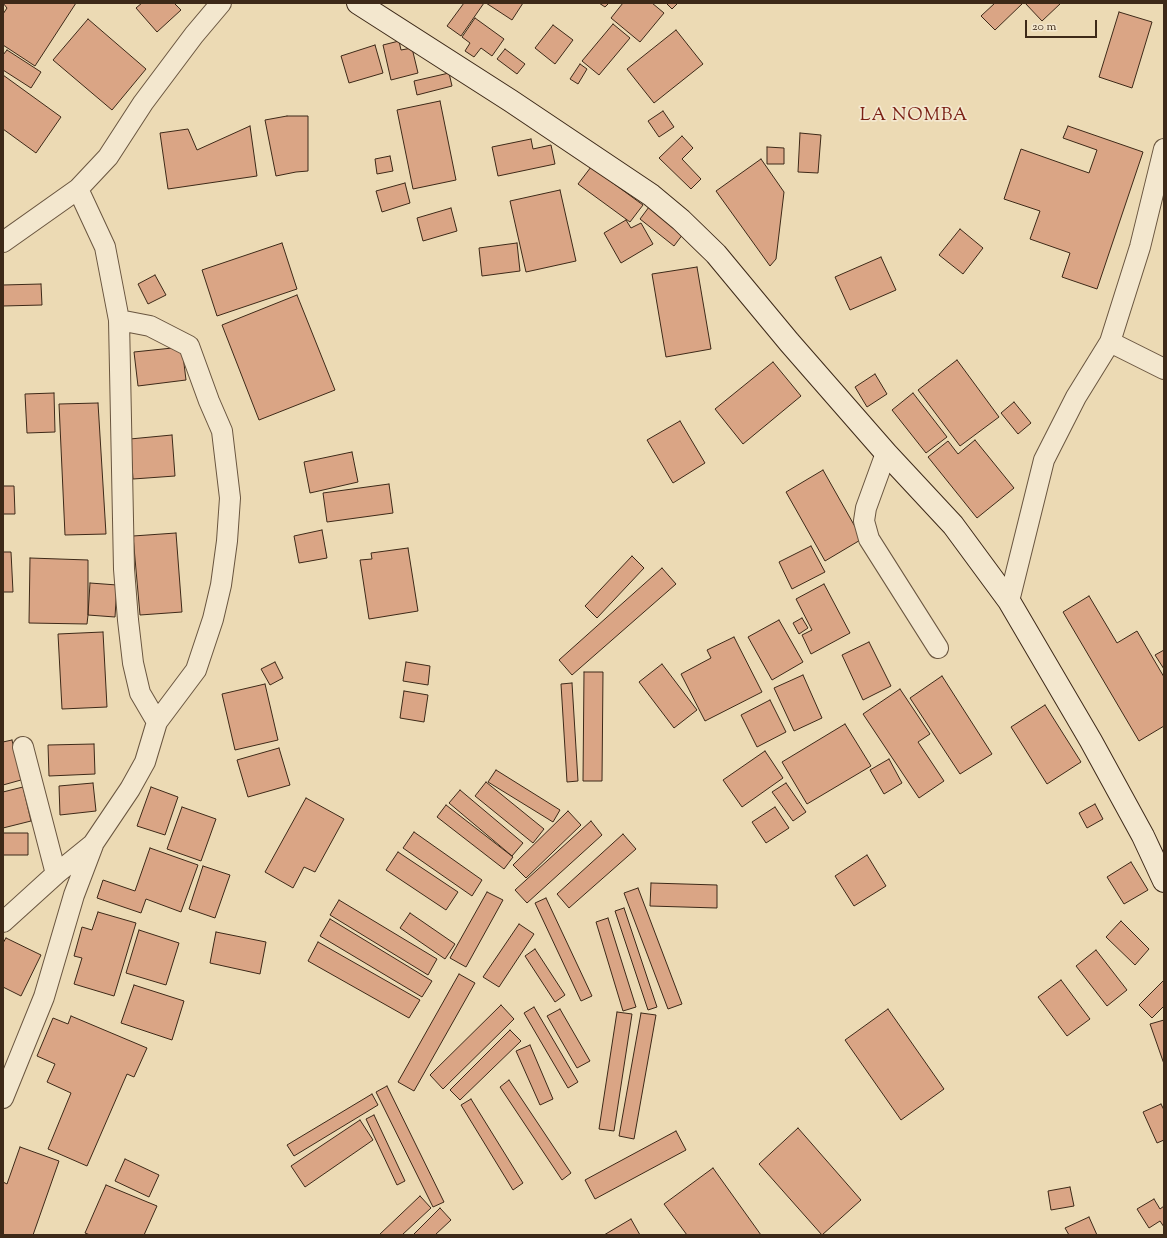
<!DOCTYPE html>
<style>
body{margin:0}
#map{position:relative;width:1167px;height:1238px;overflow:hidden;background:#ecdab4;font-family:"Sorts Mill Goudy",serif}
canvas{display:block}
.frame{position:absolute;inset:0;border:4px solid #3d2918;pointer-events:none}
.scale{position:absolute;left:1025px;top:20px;width:72px;height:18px;box-sizing:border-box;border:2px solid #3d2918;border-top:0;padding-left:5px;font-size:12px;line-height:14px;white-space:nowrap;color:#3d2918;-webkit-text-stroke:3px #f3e7ce;paint-order:stroke}
</style>
<div id="map">
<canvas width="1167" height="1238"></canvas>
<div class="frame"></div>
<div class="scale">20 m</div>
</div>
<script>
const g = document.querySelector('canvas').getContext('2d');
g.lineJoin = 'round';
function fill(path, color) { g.fillStyle = color; g.fill(path, 'evenodd'); }
const shape = rows => new Path2D(rows.map(r => 'M' + r).join(''));
function stroke(path, color, width, dash) { g.strokeStyle = color; g.lineWidth = width; g.lineCap = dash ? 'butt' : 'round'; g.setLineDash(dash || []); g.stroke(path); }
function write(font, color, halo, rows, align = 'center') {
  g.font = font + ' "Sorts Mill Goudy",serif'; g.lineWidth = 3.5; g.setLineDash([]); g.textBaseline = 'middle'; g.strokeStyle = halo; g.fillStyle = color; for (const [text, x, y, turn = 0] of rows) {
    g.save(); g.translate(x, y); g.rotate((+turn || 0) * Math.PI / 180); g.textAlign = isNaN(turn) ? turn : align; if (halo) g.strokeText(text, 0, 0); g.fillText(text, 0, 0); g.restore();
  }
}
const building = shape([
 [3,3,76,3,35,66,3,45,3,14,7,8,3,3],
 [142,3,174,3,181,10,157,32,136,8,142,3],
 [464,3,484,3,461,36,447,26,464,3],
 [486,3,523,3,512,20,486,3],
 [599,3,609,3,605,7,599,3],
 [623,3,652,3,664,13,640,42,611,18,623,3],
 [666,3,678,3,672,9,666,3],
 [995,3,1023,3,995,30,981,16,995,3],
 [1025,3,1061,3,1042,21,1025,3],
 [1119,12,1152,22,1132,88,1099,77,1119,12],
 [475,18,504,39,492,56,481,48,474,57,465,51,470,43,462,37,475,18],
 [88,19,146,69,112,110,53,60,88,19],
 [613,24,630,38,599,75,582,61,613,24],
 [553,25,573,40,555,64,535,48,553,25],
 [676,30,703,64,654,103,627,69,676,30],
 [399,41,401,50,412,48,418,73,391,80,383,45,399,41],
 [375,45,383,73,349,83,341,56,375,45],
 [505,49,525,64,517,74,497,59,505,49],
 [7,50,41,72,31,88,3,70,3,55,7,50],
 [580,64,587,69,578,84,570,79,580,64],
 [449,73,452,86,417,95,414,81,449,73],
 [3,75,61,117,36,153,3,129,3,75],
 [440,101,456,180,413,189,397,110,440,101],
 [663,111,674,127,659,137,648,121,663,111],
 [287,116,308,116,308,171,296,172,276,176,265,120,287,116],
 [250,126,257,176,168,189,160,133,188,129,197,150,250,126],
 [1068,126,1143,152,1097,289,1062,277,1070,253,1030,239,1040,211,1004,199,1021,149,1089,173,1097,150,1063,138,1068,126],
 [800,133,821,135,818,173,798,172,800,133],
 [682,136,693,148,682,159,701,179,691,189,659,158,682,136],
 [531,139,533,149,551,145,555,164,498,176,492,147,531,139],
 [767,147,784,148,784,164,767,164,767,147],
 [390,156,393,171,377,174,375,159,390,156],
 [761,159,784,192,776,259,770,266,716,191,761,159],
 [591,167,643,205,630,222,578,184,591,167],
 [405,183,410,203,382,212,376,191,405,183],
 [560,190,576,261,526,272,510,201,560,190],
 [649,207,683,234,674,246,640,219,649,207],
 [451,208,457,231,423,241,417,218,451,208],
 [626,220,631,228,641,223,653,244,621,263,604,233,626,220],
 [960,229,983,248,963,274,939,255,960,229],
 [282,243,297,289,217,316,202,270,282,243],
 [517,243,520,271,482,276,479,248,517,243],
 [881,257,896,290,850,310,835,277,881,257],
 [697,267,711,349,666,357,652,274,697,267],
 [155,275,166,295,148,304,138,284,155,275],
 [41,284,42,305,3,306,3,285,41,284],
 [297,295,335,390,259,420,222,325,297,295],
 [182,347,186,380,138,386,134,352,182,347],
 [957,360,999,417,960,446,918,390,957,360],
 [773,362,801,396,743,444,715,409,773,362],
 [875,374,887,394,867,407,855,387,875,374],
 [54,393,55,432,27,433,25,394,54,393],
 [913,393,947,437,926,453,892,410,913,393],
 [1014,402,1031,423,1018,434,1001,413,1014,402],
 [98,403,106,534,65,535,59,404,98,403],
 [680,421,705,463,673,483,647,440,680,421],
 [172,435,175,476,133,479,130,439,172,435],
 [975,440,1014,488,977,518,928,457,948,441,958,454,975,440],
 [352,452,358,482,310,493,304,462,352,452],
 [823,470,862,539,825,561,786,492,823,470],
 [389,484,393,513,327,522,323,493,389,484],
 [3,486,14,486,15,514,3,514,3,486],
 [322,530,327,558,299,563,294,536,322,530],
 [176,533,182,612,140,615,133,536,176,533],
 [811,546,825,572,792,589,779,562,811,546],
 [408,548,418,611,369,619,360,560,372,559,371,553,408,548],
 [3,552,11,552,13,592,3,592,3,552],
 [632,556,644,568,597,618,585,606,632,556],
 [30,558,88,560,88,615,87,624,29,623,30,558],
 [662,568,676,584,572,675,559,660,662,568],
 [90,583,117,585,115,617,88,615,90,583],
 [824,584,850,633,811,654,802,635,812,630,796,599,824,584],
 [1089,596,1117,643,1137,631,1164,677,1164,726,1139,741,1063,612,1089,596],
 [802,618,808,628,799,634,793,623,802,618],
 [779,620,803,662,772,680,748,637,779,620],
 [103,632,107,707,62,709,58,634,103,632],
 [734,637,762,692,705,721,681,674,711,658,707,650,734,637],
 [869,642,891,686,863,700,842,655,869,642],
 [1164,650,1164,669,1155,655,1164,650],
 [275,662,283,678,270,685,261,669,275,662],
 [406,662,430,666,428,685,403,681,406,662],
 [662,664,697,710,674,728,639,682,662,664],
 [584,672,603,672,602,781,583,781,584,672],
 [803,675,822,718,794,731,774,688,803,675],
 [942,676,992,754,960,774,910,698,942,676],
 [572,683,578,781,567,782,561,684,572,683],
 [265,684,278,740,235,750,222,694,265,684],
 [900,689,930,734,918,742,944,781,919,798,863,714,900,689],
 [404,691,428,695,424,722,400,718,404,691],
 [770,700,786,732,757,747,741,715,770,700],
 [1045,705,1081,762,1047,784,1011,727,1045,705],
 [845,724,871,766,807,804,782,762,845,724],
 [12,740,21,780,3,785,3,742,12,740],
 [94,744,95,774,49,776,48,745,94,744],
 [279,748,290,785,248,797,237,760,279,748],
 [765,751,783,778,742,807,723,780,765,751],
 [889,759,902,783,884,794,870,770,889,759],
 [496,770,560,810,553,822,488,782,496,770],
 [486,782,544,829,533,843,475,796,486,782],
 [93,783,96,811,60,815,59,786,93,783],
 [786,783,806,812,793,821,772,792,786,783],
 [23,787,31,821,3,828,3,792,23,787],
 [151,787,178,797,165,835,137,826,151,787],
 [460,790,523,843,512,856,449,803,460,790],
 [306,798,344,819,315,872,304,867,293,888,265,872,306,798],
 [1095,804,1103,819,1087,828,1079,813,1095,804],
 [446,805,513,857,504,869,437,817,446,805],
 [182,807,216,819,201,861,167,849,182,807],
 [775,807,789,828,766,843,752,822,775,807],
 [568,811,581,825,526,878,513,865,568,811],
 [591,821,602,835,527,903,515,890,591,821],
 [414,832,482,880,472,896,403,848,414,832],
 [3,833,28,833,28,855,3,855,3,833],
 [623,834,636,849,569,908,557,894,623,834],
 [150,848,198,865,181,912,146,899,141,913,97,898,103,880,135,891,150,848],
 [398,852,458,892,446,910,386,870,398,852],
 [867,855,886,886,854,906,835,876,867,855],
 [1131,862,1148,890,1124,904,1107,877,1131,862],
 [203,866,230,875,215,918,189,909,203,866],
 [651,883,717,885,717,908,650,906,651,883],
 [638,888,682,1004,668,1009,624,893,638,888],
 [487,892,503,900,466,967,450,958,487,892],
 [546,898,592,996,581,1001,535,903,546,898],
 [339,900,437,959,428,975,330,915,339,900],
 [624,908,657,1007,648,1010,615,911,624,908],
 [98,912,136,923,114,996,74,984,82,958,74,956,82,927,92,930,98,912],
 [410,913,455,944,445,959,400,928,410,913],
 [608,918,636,1007,623,1011,596,922,608,918],
 [330,919,432,981,422,997,320,936,330,919],
 [1121,921,1149,949,1135,965,1106,937,1121,921],
 [519,924,534,934,499,987,483,977,519,924],
 [139,930,179,943,166,985,126,973,139,930],
 [216,932,266,942,260,974,210,963,216,932],
 [6,938,41,955,21,996,3,987,3,943,6,938],
 [318,942,420,1000,409,1018,308,961,318,942],
 [535,949,565,995,555,1002,525,956,535,949],
 [1096,950,1127,990,1107,1006,1076,966,1096,950],
 [459,974,475,983,414,1091,398,1082,459,974],
 [1061,980,1090,1019,1067,1036,1038,997,1061,980],
 [1164,980,1164,1006,1152,1018,1139,1005,1164,980],
 [134,985,184,1001,172,1040,121,1023,134,985],
 [501,1005,514,1019,443,1089,430,1075,501,1005],
 [534,1007,578,1082,568,1088,524,1013,534,1007],
 [560,1009,590,1061,577,1068,547,1016,560,1009],
 [888,1009,944,1089,901,1120,845,1040,888,1009],
 [617,1012,632,1014,614,1131,599,1129,617,1012],
 [641,1013,656,1015,634,1139,619,1136,641,1013],
 [71,1016,147,1048,134,1077,127,1074,87,1166,48,1149,71,1093,47,1082,55,1064,37,1056,53,1018,68,1024,71,1016],
 [1164,1020,1164,1064,1150,1024,1164,1020],
 [510,1030,521,1041,460,1100,450,1090,510,1030],
 [530,1045,553,1099,540,1105,516,1051,530,1045],
 [509,1080,571,1173,562,1180,500,1087,509,1080],
 [387,1086,444,1202,433,1207,376,1092,387,1086],
 [372,1094,378,1105,294,1156,287,1145,372,1094],
 [471,1099,523,1183,513,1190,461,1105,471,1099],
 [1161,1104,1164,1110,1164,1140,1157,1143,1143,1112,1161,1104],
 [374,1115,405,1181,397,1185,366,1119,374,1115],
 [360,1120,373,1140,305,1187,291,1166,360,1120],
 [798,1128,861,1200,822,1235,759,1164,798,1128],
 [676,1131,686,1150,595,1199,585,1180,676,1131],
 [20,1147,59,1161,33,1235,3,1235,3,1182,7,1184,20,1147],
 [125,1159,159,1175,149,1197,115,1181,125,1159],
 [713,1168,761,1235,687,1235,664,1204,713,1168],
 [106,1185,157,1206,144,1235,90,1235,85,1233,106,1185],
 [1070,1187,1074,1206,1051,1210,1048,1191,1070,1187],
 [420,1196,431,1208,402,1235,379,1235,420,1196],
 [1154,1199,1160,1209,1164,1206,1164,1227,1160,1221,1149,1228,1137,1209,1154,1199],
 [440,1208,451,1220,435,1235,413,1235,440,1208],
 [1089,1217,1097,1235,1069,1235,1065,1228,1089,1217],
 [631,1219,640,1235,604,1235,631,1219]
]);
fill(building, '#daa585');
stroke(building, '#3d2918', 1);
const street = shape([
 [78,189,105,247,119,320,124,569,128,620,133,663,140,693,157,722],
 [3,242,78,189,108,157,143,103,194,35,221,3],
 [1110,342,1164,369],
 [886,453,866,508,864,521,869,539,938,648],
 [1009,601,1044,460,1076,397,1110,342,1140,247,1164,149],
 [23,747,56,874],
 [3,922,56,874,93,844,130,789,145,762,157,722,196,670,213,619,221,585,227,541,230,498,222,431,209,401,189,346,150,326,119,320],
 [3,1098,44,997,74,895,93,845]
]);
const secondary = shape([
 [358,3,511,101,651,195,681,220,716,254,789,342,886,453,953,525,1009,601,1091,741,1143,836,1164,881]
]);
stroke(street, '#69553f', 22);
stroke(secondary, '#3d2918', 24);
stroke(street, '#f3e7ce', 20);
stroke(secondary, '#f3e7ce', 22);
g.letterSpacing = '1px';
write('18px', '#7a1f14', '#f3e7ce', [
 ["LA NOMBA",914,117]
]);
g.letterSpacing = '0px';
</script>
